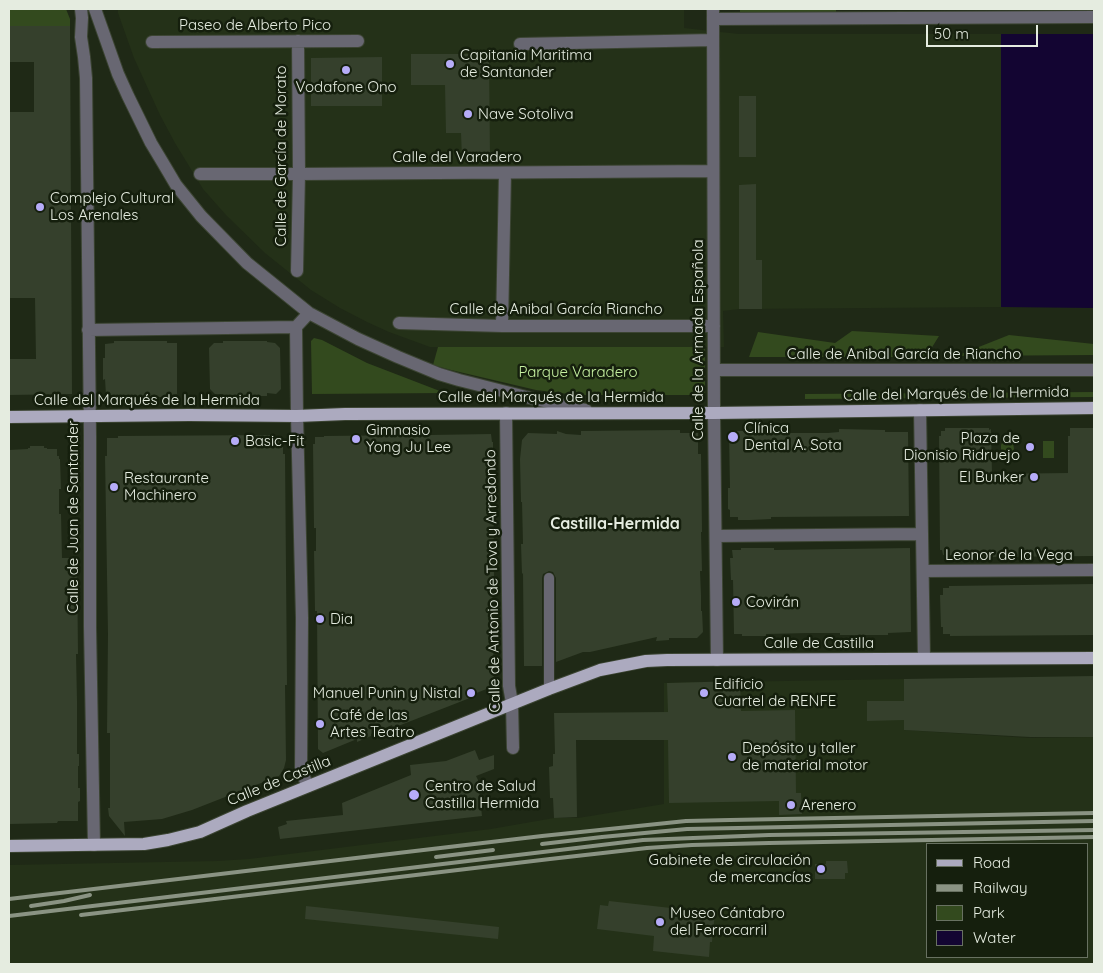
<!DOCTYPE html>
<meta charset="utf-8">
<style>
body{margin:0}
#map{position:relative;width:1103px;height:973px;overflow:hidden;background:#1f2916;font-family:Quicksand,sans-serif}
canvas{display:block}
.frame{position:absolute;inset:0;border:10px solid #e5ece0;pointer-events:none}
.legend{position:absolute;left:926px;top:843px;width:162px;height:115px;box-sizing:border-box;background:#151f0d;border:1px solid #687161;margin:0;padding:6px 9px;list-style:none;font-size:15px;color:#e5ece0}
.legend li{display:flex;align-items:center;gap:10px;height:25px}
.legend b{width:25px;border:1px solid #687161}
.scale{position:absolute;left:926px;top:25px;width:112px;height:22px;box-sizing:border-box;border:2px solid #e5ece0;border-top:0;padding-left:6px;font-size:15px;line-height:18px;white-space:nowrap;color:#e5ece0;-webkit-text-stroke:4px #151f0d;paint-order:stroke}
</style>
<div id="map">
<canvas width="1103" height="973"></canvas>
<div class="frame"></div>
<ul class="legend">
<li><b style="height:6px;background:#acaabf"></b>Road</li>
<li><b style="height:6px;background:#8a9383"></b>Railway</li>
<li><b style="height:14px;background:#334a1e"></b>Park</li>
<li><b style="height:14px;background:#130532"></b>Water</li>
</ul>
<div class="scale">50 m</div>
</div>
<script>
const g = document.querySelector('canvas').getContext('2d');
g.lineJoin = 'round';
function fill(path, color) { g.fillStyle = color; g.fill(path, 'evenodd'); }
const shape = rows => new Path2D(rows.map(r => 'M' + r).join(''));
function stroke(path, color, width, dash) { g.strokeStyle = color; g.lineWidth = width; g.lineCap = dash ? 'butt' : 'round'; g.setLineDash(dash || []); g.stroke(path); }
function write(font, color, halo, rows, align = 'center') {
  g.font = font + ' Quicksand,sans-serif'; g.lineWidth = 5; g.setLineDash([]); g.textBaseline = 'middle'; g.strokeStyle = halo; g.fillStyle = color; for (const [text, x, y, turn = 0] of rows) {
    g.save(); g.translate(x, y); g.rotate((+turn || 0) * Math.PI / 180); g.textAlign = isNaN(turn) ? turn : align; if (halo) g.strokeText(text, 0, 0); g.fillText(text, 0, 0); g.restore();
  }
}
fill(shape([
 [118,9,684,9,684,28,739,34,1001,34,1001,307,739,309,723,311,724,347,430,347,389,332,367,322,340,308,311,290,265,253,226,215,203,189,175,143,160,115,134,58,118,13],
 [904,679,904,730,1029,738,1094,737,1094,964,9,964,9,865,217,861,249,859,491,829,554,818,578,818,664,804,664,683],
 [927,844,1087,844,1087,957,927,957]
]), '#243118');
fill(shape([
 [9,9,66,9,70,19,70,26,9,26],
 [740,9,836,9,836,12,740,13],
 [852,331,939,336,926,357,749,357,758,332,835,343],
 [1009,335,1094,344,1094,355,956,356],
 [314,338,322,340,367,363,445,393,312,394,311,341],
 [438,347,705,347,705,395,577,395,536,390,451,370,433,365],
 [1094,392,1094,397,805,399,805,394],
 [1007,439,1011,440,1013,442,1014,449,1011,456,1007,460,1004,462,1002,460,1003,452,1001,449,1001,445,1003,441],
 [1043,441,1054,441,1054,458,1043,458]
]), '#334a1e');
fill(shape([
 [1001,34,1094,34,1094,308,1001,307]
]), '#130532');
fill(shape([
 [9,26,70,26,72,394,9,395,9,359,36,359,35,298,9,298,9,112,34,112,34,62,9,62],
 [411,54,481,54,481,56,489,56,490,158,462,158,461,133,446,133,445,85,411,85],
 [382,57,382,106,311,106,311,58],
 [739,96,756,96,756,157,739,157],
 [756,184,756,260,762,260,762,309,739,309,739,185],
 [114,341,167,341,167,343,177,343,177,394,170,395,170,397,116,397,116,395,106,395,105,379,103,380,103,358,105,358,105,344,114,343],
 [223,341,267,341,267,342,275,343,280,348,281,389,276,394,267,393,267,396,223,396,223,394,215,394,210,389,209,348,214,343,223,343],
 [945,428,989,428,989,430,991,429,992,474,1068,473,1068,436,1070,436,1070,428,1094,428,1094,556,982,557,982,555,943,555,942,550,940,550,939,436,941,436,941,431,945,431],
 [839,429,885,430,885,432,908,432,909,516,771,517,771,519,750,520,738,520,738,517,730,517,730,510,728,509,728,488,730,488,729,434,737,433,737,431,761,431,761,433,828,433,839,432],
 [680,430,680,433,698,433,698,454,701,454,702,532,701,532,702,571,700,571,701,595,701,611,702,611,703,632,697,638,669,638,669,640,656,641,657,637,590,652,583,652,556,662,556,578,553,572,549,571,543,574,542,578,542,666,524,666,523,573,522,574,521,544,523,544,522,502,521,502,520,459,522,440,528,433,557,434,557,431,566,434,581,435,581,431],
 [416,433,430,433,430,435,491,434,492,442,493,442,494,578,492,577,494,686,474,694,475,696,393,728,392,725,371,734,371,736,357,742,357,739,323,753,318,749,317,611,315,611,314,551,316,551,316,528,314,528,313,444,315,444,315,437,324,437,324,436,416,435],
 [272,435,272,437,283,437,283,454,285,454,287,685,285,685,286,760,284,768,279,776,192,810,162,819,124,822,125,836,109,816,108,808,110,808,110,733,107,733,108,634,105,456,107,456,107,438,118,438,118,436],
 [30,446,44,446,44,448,47,448,47,449,57,449,57,456,59,456,59,459,60,459,61,489,59,489,59,514,61,514,62,558,77,558,78,654,76,654,77,701,77,754,79,754,79,766,78,766,78,788,80,788,80,801,78,802,78,821,58,821,57,823,9,824,9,450,28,449,28,448,30,448],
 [741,548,774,548,774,550,910,548,911,632,888,633,888,635,840,635,840,633,809,633,766,634,766,636,742,636,742,634,734,634,733,580,731,580,730,558,733,558,732,550,741,550],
 [1094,584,1094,635,950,636,950,634,943,634,943,627,941,627,940,595,943,595,943,588,949,588,949,586],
 [1094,676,1094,737,1030,737,904,730,904,720,867,721,867,701,904,701,904,679],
 [740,681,741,711,795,710,796,793,801,793,802,814,779,815,779,801,669,803,668,740,576,740,577,817,554,818,553,798,550,798,549,767,553,766,553,754,555,754,554,713,668,712,667,683],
 [475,750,479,760,494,755,494,769,476,776,478,780,482,816,280,839,278,827,287,824,286,821,343,815,342,803,411,775,410,765,446,761],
 [826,861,847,861,848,873,845,873,845,879,815,879,815,864,826,864],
 [609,901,715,913,712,942,710,942,709,957,653,951,654,936,597,929,600,905,608,906],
 [306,906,499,927,498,939,305,919]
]), '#35402c');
const pedestrian = shape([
 [549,578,549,689]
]);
const minor = shape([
 [81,9,82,18,81,37,84,57,86,78,90,436,90,627,94,845],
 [95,9,118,74,128,96,151,143,163,163,176,185,201,216,247,263,309,313,358,339,398,357,439,374,459,380,534,399,586,410],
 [713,9,714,413,717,660],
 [713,19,1094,17],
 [152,42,358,41],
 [520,44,713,40],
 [200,174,299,174,713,171],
 [297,271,299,174,298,41],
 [399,323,502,326,714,326],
 [502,326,505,173],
 [296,327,297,416,302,618,301,771,308,786],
 [88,330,296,327,309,313],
 [714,370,1094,370],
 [920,410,924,658],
 [506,413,509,686,512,703,513,748],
 [716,536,922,534],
 [923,571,1094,570]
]);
const primary = shape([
 [9,417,189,415,297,416,345,414,714,413,1094,408],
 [9,846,144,844,168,840,200,832,247,811,549,689,600,670,646,661,667,660,1094,658]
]);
stroke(pedestrian, '#3b4432', 11);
stroke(minor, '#3b4432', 14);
stroke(primary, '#3b4432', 14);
stroke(pedestrian, '#686772', 10);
stroke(minor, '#686772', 12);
stroke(primary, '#acaabf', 12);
stroke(shape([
 [542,844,602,837,687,829,1094,821],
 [436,857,493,850],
 [9,899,542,836,686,821,730,820,1094,813],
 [31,906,64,901,90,895],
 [81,915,550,859,647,848,692,845,769,843,1094,837],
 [9,916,643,840,769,835,1094,830]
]), '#8a9383', 4);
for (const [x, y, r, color] of [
 [450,64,5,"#b6acf8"],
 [346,70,5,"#b6acf8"],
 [468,114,5,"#b6acf8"],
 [40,207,5,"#b6acf8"],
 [733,437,6,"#b6acf8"],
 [356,439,5,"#b6acf8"],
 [235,441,5,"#b6acf8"],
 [1030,447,5,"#b6acf8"],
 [1034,477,5,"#b6acf8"],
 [114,487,5,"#b6acf8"],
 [736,602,5,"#b6acf8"],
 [320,619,5,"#b6acf8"],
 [471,693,5,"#b6acf8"],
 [704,693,5,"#b6acf8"],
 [320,724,5,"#b6acf8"],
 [732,757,5,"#b6acf8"],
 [414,795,6,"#b6acf8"],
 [791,805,5,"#b6acf8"],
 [821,869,5,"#b6acf8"],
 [660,922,5,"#b6acf8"]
]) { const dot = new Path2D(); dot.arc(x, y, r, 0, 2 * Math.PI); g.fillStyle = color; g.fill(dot); stroke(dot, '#151f0d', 2); }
write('15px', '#e5ece0', '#151f0d', [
 ["Paseo de Alberto Pico",255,25],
 ["Calle de García de Morato",281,156,-90],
 ["Calle del Varadero",457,157],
 ["Calle de Anibal García Riancho",556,309],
 ["Calle de la Armada Española",698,340,-90],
 ["Calle de Anibal García de Riancho",904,354],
 ["Calle del Marqués de la Hermida",956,394,-1],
 ["Calle del Marqués de la Hermida",551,397],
 ["Calle del Marqués de la Hermida",147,400],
 ["Calle de Juan de Santander",73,517,-90],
 ["Leonor de la Vega",1009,555],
 ["Calle de Antonio de Tova y Arredondo",493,581,-91],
 ["Calle de Castilla",819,643],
 ["Calle de Castilla",279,781,-22]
]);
write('15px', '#e5ece0', '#151f0d', [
 ["Capitania Maritima",460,55],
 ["de Santander",460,72],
 ["Vodafone Ono",346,87,"center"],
 ["Nave Sotoliva",478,114],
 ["Complejo Cultural",50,198],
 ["Los Arenales",50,215],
 ["Clínica",744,428],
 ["Dental A. Sota",744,445],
 ["Gimnasio",366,430],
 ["Yong Ju Lee",366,447],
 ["Plaza de",1020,438,"right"],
 ["Dionisio Ridruejo",1020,455,"right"],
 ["Basic-Fit",245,441],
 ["El Bunker",1024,477,"right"],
 ["Restaurante",124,478],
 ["Machinero",124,495],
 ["Covirán",746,602],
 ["Dia",330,619],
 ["Edificio",714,684],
 ["Cuartel de RENFE",714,701],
 ["Manuel Punin y Nistal",461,693,"right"],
 ["Café de las",330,715],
 ["Artes Teatro",330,732],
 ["Depósito y taller",742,748],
 ["de material motor",742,765],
 ["Centro de Salud",425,786],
 ["Castilla Hermida",425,803],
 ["Arenero",801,805],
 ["Gabinete de circulación",811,860,"right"],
 ["de mercancías",811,877,"right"],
 ["Museo Cántabro",670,913],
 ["del Ferrocarril",670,930]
], 'left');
write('15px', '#c5f0a0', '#151f0d', [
 ["Parque Varadero",578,372]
]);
write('bold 16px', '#e5ece0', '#151f0d', [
 ["Castilla-Hermida",615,524]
]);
</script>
